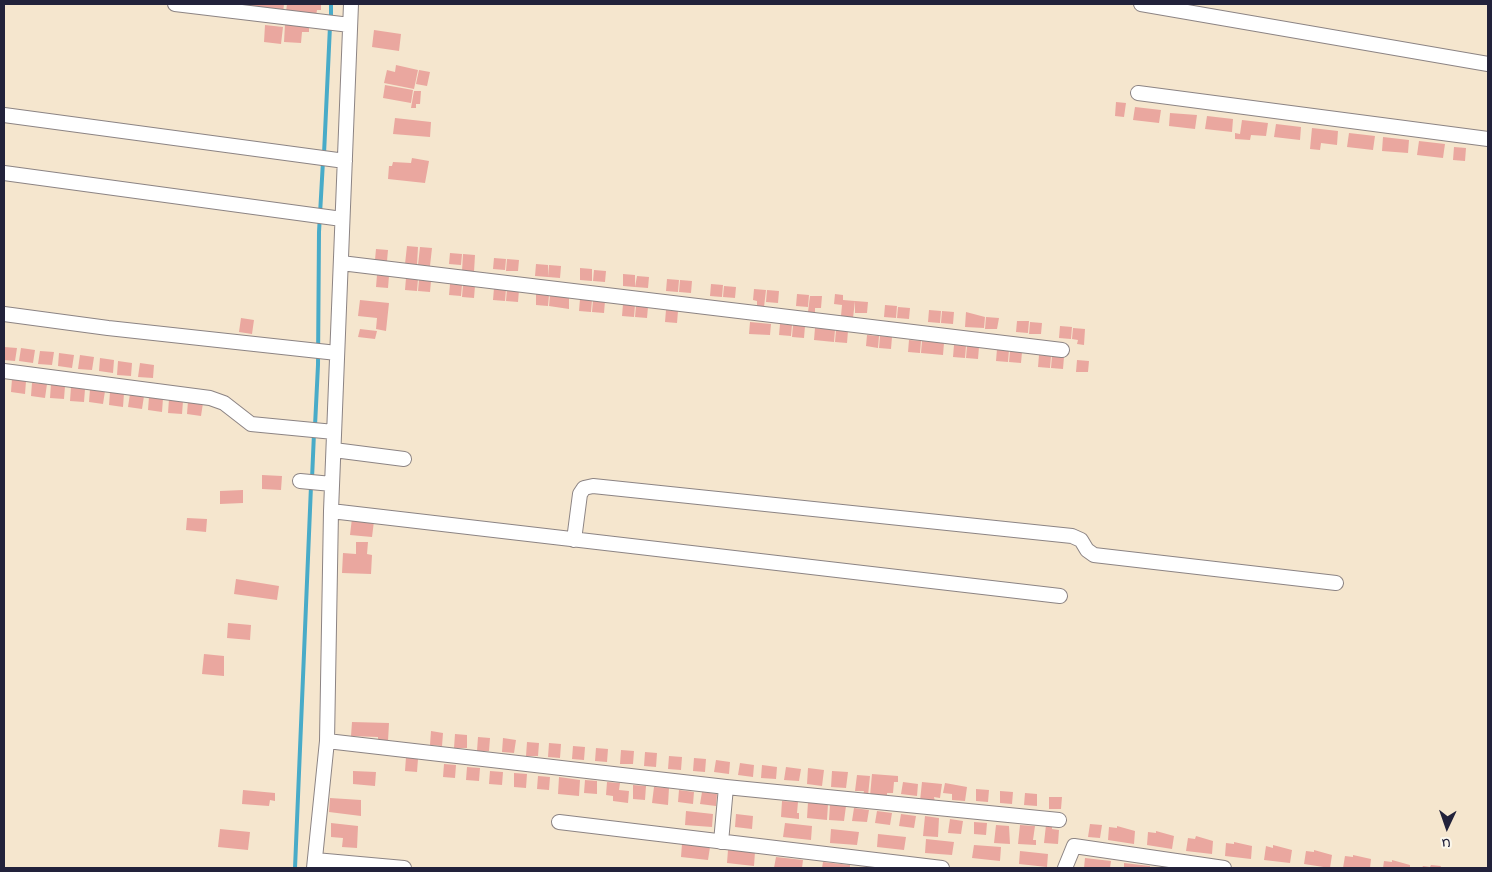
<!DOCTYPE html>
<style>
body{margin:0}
#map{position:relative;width:1492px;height:872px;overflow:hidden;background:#f5e6ce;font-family:"Indie Flower",sans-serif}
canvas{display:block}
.frame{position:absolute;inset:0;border:5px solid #22223b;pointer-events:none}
.north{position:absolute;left:1422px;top:802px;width:50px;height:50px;-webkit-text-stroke:4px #fbf7ec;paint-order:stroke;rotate:183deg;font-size:14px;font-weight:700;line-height:20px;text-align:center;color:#22223b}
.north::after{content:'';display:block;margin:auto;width:18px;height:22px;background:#22223b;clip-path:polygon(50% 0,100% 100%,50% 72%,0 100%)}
</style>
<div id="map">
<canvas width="1492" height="872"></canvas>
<div class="frame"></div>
<div class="north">U</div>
</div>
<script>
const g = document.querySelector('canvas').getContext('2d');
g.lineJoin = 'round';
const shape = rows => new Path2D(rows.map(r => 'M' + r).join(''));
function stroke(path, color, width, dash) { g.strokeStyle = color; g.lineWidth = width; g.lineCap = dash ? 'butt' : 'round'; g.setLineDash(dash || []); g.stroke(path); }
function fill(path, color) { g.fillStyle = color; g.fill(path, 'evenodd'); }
stroke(shape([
 [331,19,331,4],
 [324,154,330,26],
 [315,426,318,365,319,232,323,161],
 [312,479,314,433],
 [295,868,311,486]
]), '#48abc8', 4);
fill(shape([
 [245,4,284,4,283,13,244,8],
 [287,4,321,4,321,10,317,10,316,16,286,12],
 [285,24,309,26,309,32,302,32,301,43,284,42],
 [265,25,283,27,281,44,264,42],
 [374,30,401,34,399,51,372,47],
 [396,65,418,70,414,89,384,83,387,70,395,72],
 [419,70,430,72,427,86,416,84],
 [385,85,413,90,411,103,383,98],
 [414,91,421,91,420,104,416,104,416,108,411,108],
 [1116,102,1126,103,1124,117,1115,116],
 [1135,107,1161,110,1159,123,1133,120],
 [1170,113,1197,115,1195,129,1169,126],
 [1207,116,1233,119,1232,132,1205,129],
 [395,118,431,122,430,137,393,134],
 [1242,120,1268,123,1266,136,1251,135,1250,140,1235,139,1235,133,1240,134],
 [1276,124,1301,127,1300,140,1274,137],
 [1312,128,1338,131,1337,145,1321,143,1320,150,1310,149],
 [1349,133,1375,136,1373,150,1347,147],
 [1383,137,1409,140,1408,153,1382,151],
 [1419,141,1445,144,1443,158,1417,155],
 [1454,147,1466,148,1465,161,1453,160],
 [412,158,429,161,425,183,388,179,389,166,392,166,393,162,411,163],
 [407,246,418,247,417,265,405,264],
 [420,247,432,248,430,266,418,265],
 [376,249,388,250,387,261,375,260],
 [450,253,462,254,461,265,449,264],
 [463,254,475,255,474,272,462,271],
 [494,258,506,259,505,270,493,269],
 [507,259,519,260,518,271,506,271],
 [536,264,548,265,548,277,535,276],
 [549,265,561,266,560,278,548,277],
 [580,268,592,269,592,281,580,280],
 [594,270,606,271,605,282,593,281],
 [623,274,635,275,635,287,623,286],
 [377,275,389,276,388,288,376,287],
 [637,276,649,277,648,288,635,287],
 [406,278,418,279,417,291,405,290],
 [667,279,679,280,678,292,666,291],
 [419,280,431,281,430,292,418,291],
 [680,280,692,281,691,293,679,292],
 [450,284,462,285,461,296,449,295],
 [711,284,723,285,722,297,710,296],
 [463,285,475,286,474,298,462,297],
 [724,286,736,287,735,298,723,297],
 [494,288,506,289,505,301,493,300],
 [507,289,519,290,518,302,506,301],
 [754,289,766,290,764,307,757,307,757,301,753,300],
 [767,290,779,291,778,303,766,302],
 [536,293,549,295,548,306,536,305],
 [797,294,809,295,808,307,796,306],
 [835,294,843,295,843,300,855,301,853,318,841,316,842,305,834,304],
 [550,295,569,297,569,309,549,306],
 [810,296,822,296,821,308,815,308,815,313,808,312],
 [580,299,592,300,591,312,579,311],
 [360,300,389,303,386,331,376,329,377,318,358,316],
 [593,300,605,301,604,313,592,312],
 [855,301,868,302,867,313,855,313],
 [623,304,635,305,634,317,622,316],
 [885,305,897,306,896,318,884,317],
 [636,306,648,307,647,318,635,317],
 [898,307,910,308,909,319,897,318],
 [666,310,678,311,677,323,665,322],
 [929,310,941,311,940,323,928,322],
 [942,311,954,312,953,324,941,323],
 [966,312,985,317,984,328,965,327],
 [986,317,999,318,997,329,985,329],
 [241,318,254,320,252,334,239,332],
 [1017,321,1029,321,1028,333,1016,332],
 [750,322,771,324,770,335,749,334],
 [1030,322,1042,323,1041,334,1029,334],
 [780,324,792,325,791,336,779,335],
 [793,325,805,326,804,338,792,337],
 [1060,326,1072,327,1071,339,1059,338],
 [815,328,835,330,834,342,814,340],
 [1073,328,1085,329,1084,345,1077,344,1078,340,1072,339],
 [360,329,377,331,375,339,358,337],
 [836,330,848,331,847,343,835,342],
 [867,335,879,336,878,348,866,346],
 [880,336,892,337,891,349,879,348],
 [909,340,921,341,920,353,908,352],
 [922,341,944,343,943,355,921,353],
 [954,345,966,346,965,358,953,357],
 [967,346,979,347,978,359,966,358],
 [4,347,17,348,15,361,4,360],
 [21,348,35,350,33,363,19,361],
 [997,349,1009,350,1008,362,996,361],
 [40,351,54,352,52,365,38,364],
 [1010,351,1022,352,1021,363,1009,362],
 [59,353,74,355,72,368,58,366],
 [80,355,94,357,92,370,78,369],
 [1039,355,1051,356,1050,368,1038,367],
 [1052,356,1064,357,1063,369,1051,368],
 [100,358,114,360,113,373,99,371],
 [1077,360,1089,361,1088,372,1076,372],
 [118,361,132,363,131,376,117,375],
 [140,363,154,365,153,378,138,377],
 [12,379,26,381,25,394,11,392],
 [32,383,47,384,45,398,31,396],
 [51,384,65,386,64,399,50,398],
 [71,387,85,389,84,402,70,401],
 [90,389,105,391,103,404,89,402],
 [110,392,124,393,123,407,109,405],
 [130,394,144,396,142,409,128,407],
 [149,397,163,398,162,412,148,410],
 [169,399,183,401,182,414,168,413],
 [188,401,203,403,201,416,187,414],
 [262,475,282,476,281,490,262,489],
 [243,490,243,503,220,504,220,491],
 [187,518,207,519,206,532,186,530],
 [352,518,374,521,372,537,350,535],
 [356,542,368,542,367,554,372,555,371,574,342,573,343,553,356,554],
 [236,579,279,586,277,600,234,594],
 [228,623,251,625,250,640,227,638],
 [204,654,224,656,224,676,202,674],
 [352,722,389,723,388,741,378,741,378,737,351,736],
 [431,731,443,733,442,746,430,745],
 [455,734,467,735,467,748,454,748],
 [478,737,490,738,489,751,477,751],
 [503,738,516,740,514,753,502,752],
 [527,742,539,743,538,756,526,756],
 [549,743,561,744,560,758,548,757],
 [573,746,585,747,584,760,572,759],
 [596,748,608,749,607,762,595,761],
 [621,750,634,751,633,764,620,764],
 [645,752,657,753,656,767,644,766],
 [669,756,682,757,681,770,668,769],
 [406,757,418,759,417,772,405,771],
 [694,758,706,759,705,772,693,771],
 [716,760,730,762,729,774,714,772],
 [740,763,754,765,753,777,738,775],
 [444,764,456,765,455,778,443,777],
 [762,765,777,767,776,779,761,778],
 [467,767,480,768,479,781,466,780],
 [786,767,801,769,799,781,784,780],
 [808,768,824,770,822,786,807,784],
 [353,771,376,772,375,786,353,784],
 [490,771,503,772,502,785,489,784],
 [832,771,848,772,846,788,831,787],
 [514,773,527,774,526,788,514,787],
 [872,774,898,776,898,782,894,782,893,793,887,793,887,797,870,796],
 [857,775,870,776,868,796,863,795,864,791,855,791],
 [538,776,550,777,549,790,537,789],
 [559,777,580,780,579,796,558,794],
 [585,780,597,781,597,794,584,793],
 [607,782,620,783,619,790,629,791,628,803,613,801,613,796,606,795],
 [903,782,918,784,917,796,901,794],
 [922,782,942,784,940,798,934,797,935,802,920,801],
 [945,783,967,787,965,801,952,800,952,794,943,793],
 [633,785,646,786,645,800,633,799],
 [654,787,669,788,668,805,652,803],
 [976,789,989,790,988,802,976,801],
 [243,790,275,793,275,801,270,800,269,806,242,804],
 [679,790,694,792,693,804,678,802],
 [1000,791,1013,792,1012,804,1000,803],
 [702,792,717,794,716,806,700,804],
 [1025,793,1037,794,1037,806,1024,805],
 [1049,797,1062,797,1061,809,1049,809],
 [330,798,361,800,361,816,329,812],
 [782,801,798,802,797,813,799,813,799,819,781,817],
 [808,802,828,804,827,820,807,818],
 [830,804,846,806,844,821,829,820],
 [854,808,869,810,867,822,852,821],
 [686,811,713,814,712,827,685,825],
 [877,811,892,813,890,825,875,823],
 [736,814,753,816,752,829,735,827],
 [901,814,916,816,914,828,899,826],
 [925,816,939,818,938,837,923,836],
 [950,819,963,821,961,834,948,833],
 [974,822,987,823,986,835,974,834],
 [331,823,358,826,357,848,342,847,343,838,331,837],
 [785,823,812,826,811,840,783,837],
 [1090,824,1102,825,1100,838,1088,837],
 [996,825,1009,826,1010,844,994,843],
 [1020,825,1035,826,1033,840,1036,840,1036,845,1018,844],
 [1046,825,1052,825,1052,829,1059,830,1058,844,1044,843],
 [1117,826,1135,831,1134,844,1108,840,1109,827,1117,828],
 [220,829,250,832,248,850,218,847],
 [831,829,859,832,857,845,830,843],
 [1156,831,1174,836,1172,849,1147,845,1148,832,1156,833],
 [878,834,906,837,904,850,877,847],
 [1196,836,1213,841,1212,854,1186,851,1188,838,1195,839],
 [926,839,954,842,952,855,925,853],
 [1234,842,1252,846,1251,859,1225,856,1226,843,1234,844],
 [682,844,710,847,708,860,681,857],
 [974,845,1001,847,1000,861,972,858],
 [1273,845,1292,850,1290,863,1264,860,1266,846,1273,848],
 [728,850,755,852,754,866,727,863],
 [1314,850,1332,855,1330,868,1304,864,1306,851,1314,852],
 [1020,851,1048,854,1047,867,1019,864],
 [1353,855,1371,859,1370,868,1343,868,1345,856,1353,857],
 [776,857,803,860,802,868,774,868],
 [1085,858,1111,861,1110,868,1084,868],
 [1392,860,1410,865,1410,868,1383,868,1384,861,1392,862],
 [823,862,850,865,850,868,822,868],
 [1124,863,1150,866,1150,868,1124,868],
 [1431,865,1441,866,1440,868,1422,868,1423,866,1430,867]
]), '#eaa79f');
const minor = shape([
 [175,4,350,25],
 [1141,4,1488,64],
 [1138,93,1488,139],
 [4,115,345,161],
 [4,173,342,219],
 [341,263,1062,350],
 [4,314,108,328,337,353],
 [4,371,210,398,224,403,251,424,334,432],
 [334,450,404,459],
 [300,481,332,484],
 [331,511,1060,596],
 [574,540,580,494,584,488,593,486,1072,536,1081,540,1087,550,1094,555,1336,583],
 [327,741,726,787,1059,820],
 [559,822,942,868],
 [721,842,726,787],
 [315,860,404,868],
 [314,868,327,741,331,511,351,4],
 [1065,868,1074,846,1224,868]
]);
stroke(minor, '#8c8484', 16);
stroke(minor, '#fff', 14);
</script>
